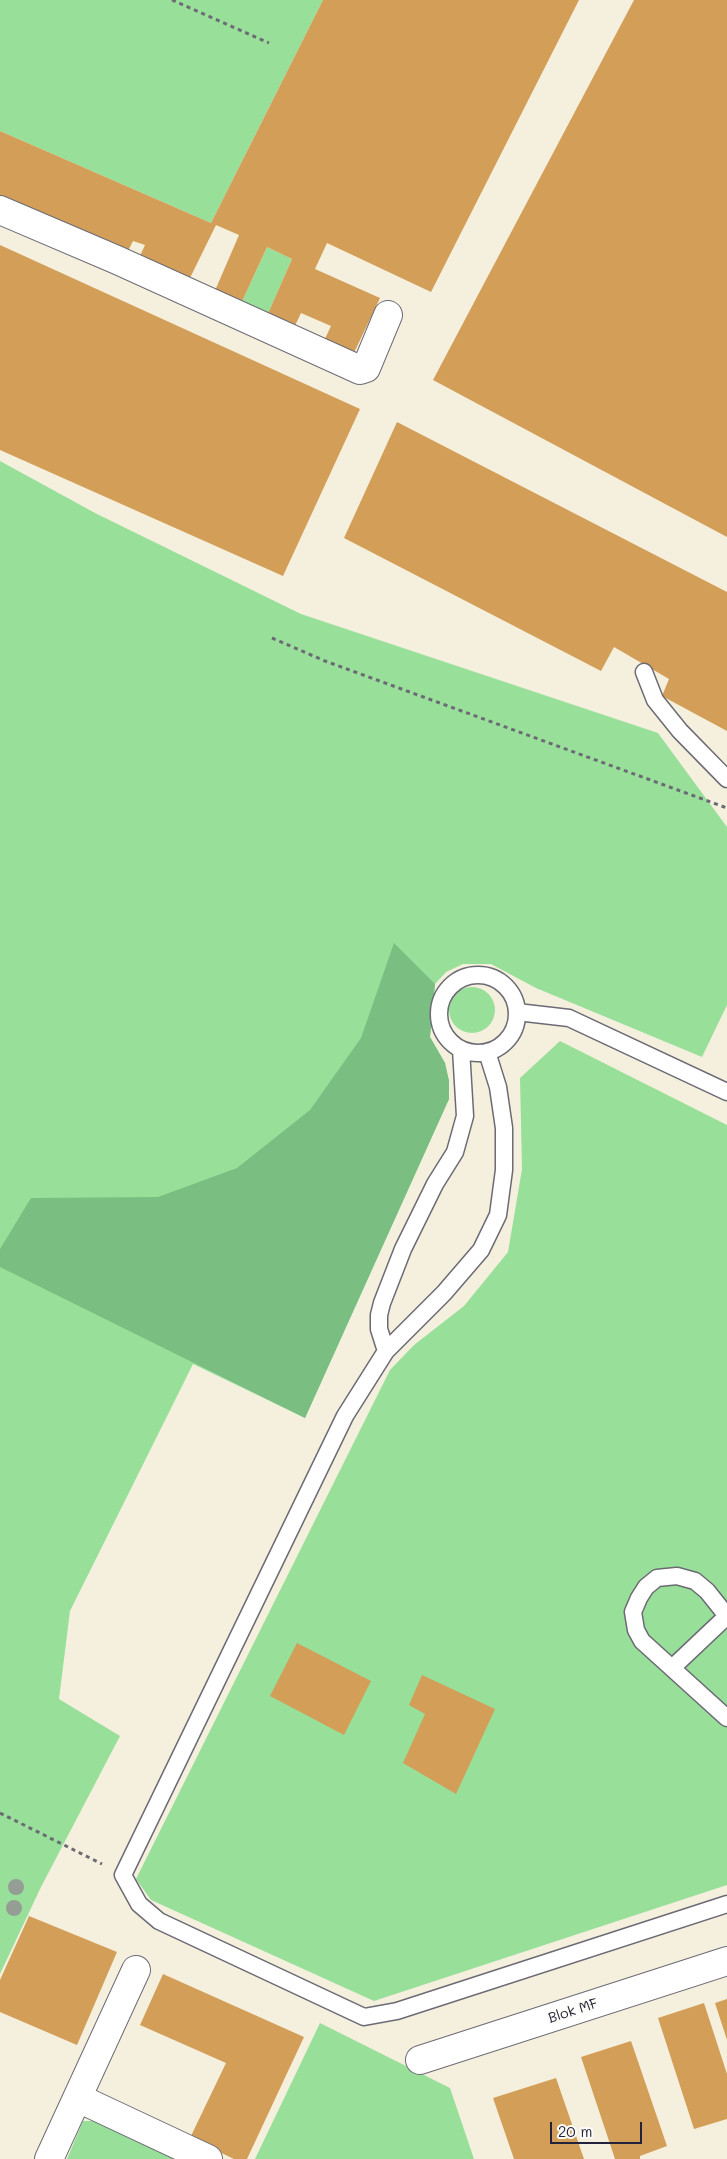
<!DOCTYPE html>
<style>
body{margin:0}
#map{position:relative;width:727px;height:2159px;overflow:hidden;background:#f5f0de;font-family:Mali,sans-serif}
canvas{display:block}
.scale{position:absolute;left:550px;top:2122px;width:92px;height:22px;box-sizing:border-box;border:2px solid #22223b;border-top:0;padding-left:6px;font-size:15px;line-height:18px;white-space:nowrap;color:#22223b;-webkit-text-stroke:4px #fdfcf7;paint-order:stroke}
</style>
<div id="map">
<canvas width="727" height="2159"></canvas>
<div class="scale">20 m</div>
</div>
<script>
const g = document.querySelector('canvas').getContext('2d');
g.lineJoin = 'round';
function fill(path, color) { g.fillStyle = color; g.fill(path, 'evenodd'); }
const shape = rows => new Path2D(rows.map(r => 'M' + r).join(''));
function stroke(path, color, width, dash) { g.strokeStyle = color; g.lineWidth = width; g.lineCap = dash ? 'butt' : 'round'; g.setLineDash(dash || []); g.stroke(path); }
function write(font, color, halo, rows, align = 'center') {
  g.font = font + ' Mali,sans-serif'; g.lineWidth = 4; g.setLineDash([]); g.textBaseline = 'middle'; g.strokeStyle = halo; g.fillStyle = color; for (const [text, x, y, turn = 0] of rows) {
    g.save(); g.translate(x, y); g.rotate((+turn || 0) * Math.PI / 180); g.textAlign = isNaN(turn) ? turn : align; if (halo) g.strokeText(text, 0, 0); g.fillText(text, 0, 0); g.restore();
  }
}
fill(shape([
 [0,0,323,0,211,223,0,131],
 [267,247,292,259,266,318,240,306],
 [0,461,95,513,301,614,658,733,727,827,727,1005,702,1057,536,988,491,964,463,964,446,972,435,984,430,1037,445,1063,449,1081,449,1099,305,1418,193,1364,70,1611,59,1699,120,1736,41,1887,0,1974],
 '449 1010a23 23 0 1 1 46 0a23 23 0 1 1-46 0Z',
 [560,1041,727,1125,727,1885,374,2001,151,1900,136,1879,390,1370,414,1345,464,1306,508,1252,522,1169,520,1078],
 [320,2023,450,2088,474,2159,255,2159],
 [83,2121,94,2121,179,2159,67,2159]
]), '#98df9a');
fill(shape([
 [394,943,435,984,430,1037,445,1063,449,1081,449,1099,305,1418,0,1267,0,1249,31,1198,158,1197,237,1168,310,1110,361,1038]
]), '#7abe82');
fill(shape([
 [323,0,579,0,431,292,327,243,315,269,380,298,352,357,323,343,331,326,301,313,293,330,266,318,292,259,267,247,240,306,214,293,239,235,216,225,188,282,138,260,145,245,133,241,126,255,0,200,0,131,211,223],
 [634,0,727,0,727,537,433,380],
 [0,245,360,409,283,576,0,450],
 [397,422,727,592,727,731,662,696,669,679,614,647,601,671,344,538],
 [297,1643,371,1681,344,1735,270,1696],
 [422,1675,495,1709,456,1794,403,1763,425,1714,409,1705],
 [29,1916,117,1952,77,2045,0,2012,0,1980],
 [163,1974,304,2037,247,2159,234,2159,190,2138,226,2063,140,2025],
 [727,1999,727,2040,715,2003],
 [704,2003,727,2074,727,2119,694,2129,658,2018],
 [631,2041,667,2146,640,2156,640,2159,615,2159,581,2057],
 [556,2078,584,2159,514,2159,493,2098]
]), '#d39e58');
const lane = shape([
 [644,672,655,700,680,731,727,779],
 '439 1014a39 39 0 1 1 78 0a39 39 0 1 1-78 0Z',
 [517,1012,569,1018,727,1092],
 [487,1052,498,1087,504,1128,504,1170,498,1215,481,1250,444,1293,386,1351,345,1416,123,1875,139,1904,159,1921,364,2017,397,2011,727,1904],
 [386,1351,379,1329,379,1315,382,1303,403,1249,435,1184,455,1152,465,1116,461,1049],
 [672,1668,727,1616,707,1591,695,1581,677,1576,657,1578,646,1587,639,1598,633,1612,636,1630,642,1641,727,1718]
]);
const street = shape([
 [0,210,117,260,360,370,366,368,388,315],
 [420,2060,727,1961],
 [78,2098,208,2159],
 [49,2159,136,1970]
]);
stroke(lane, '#6c6a74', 19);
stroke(street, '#6c6a74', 30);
stroke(shape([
 [172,0,269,43],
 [272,638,325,661,727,808],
 [0,1813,102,1864]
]), '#6c6a74', 3, [4, 4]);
stroke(lane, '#fff', 16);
stroke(street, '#fff', 28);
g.fillStyle = '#949e94';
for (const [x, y] of [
 [16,1887],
 [14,1908]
]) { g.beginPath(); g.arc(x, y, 8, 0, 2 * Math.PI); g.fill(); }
write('14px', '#22223b', '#fdfcf7', [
 ["Blok MF",573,2011,-18]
]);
</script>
